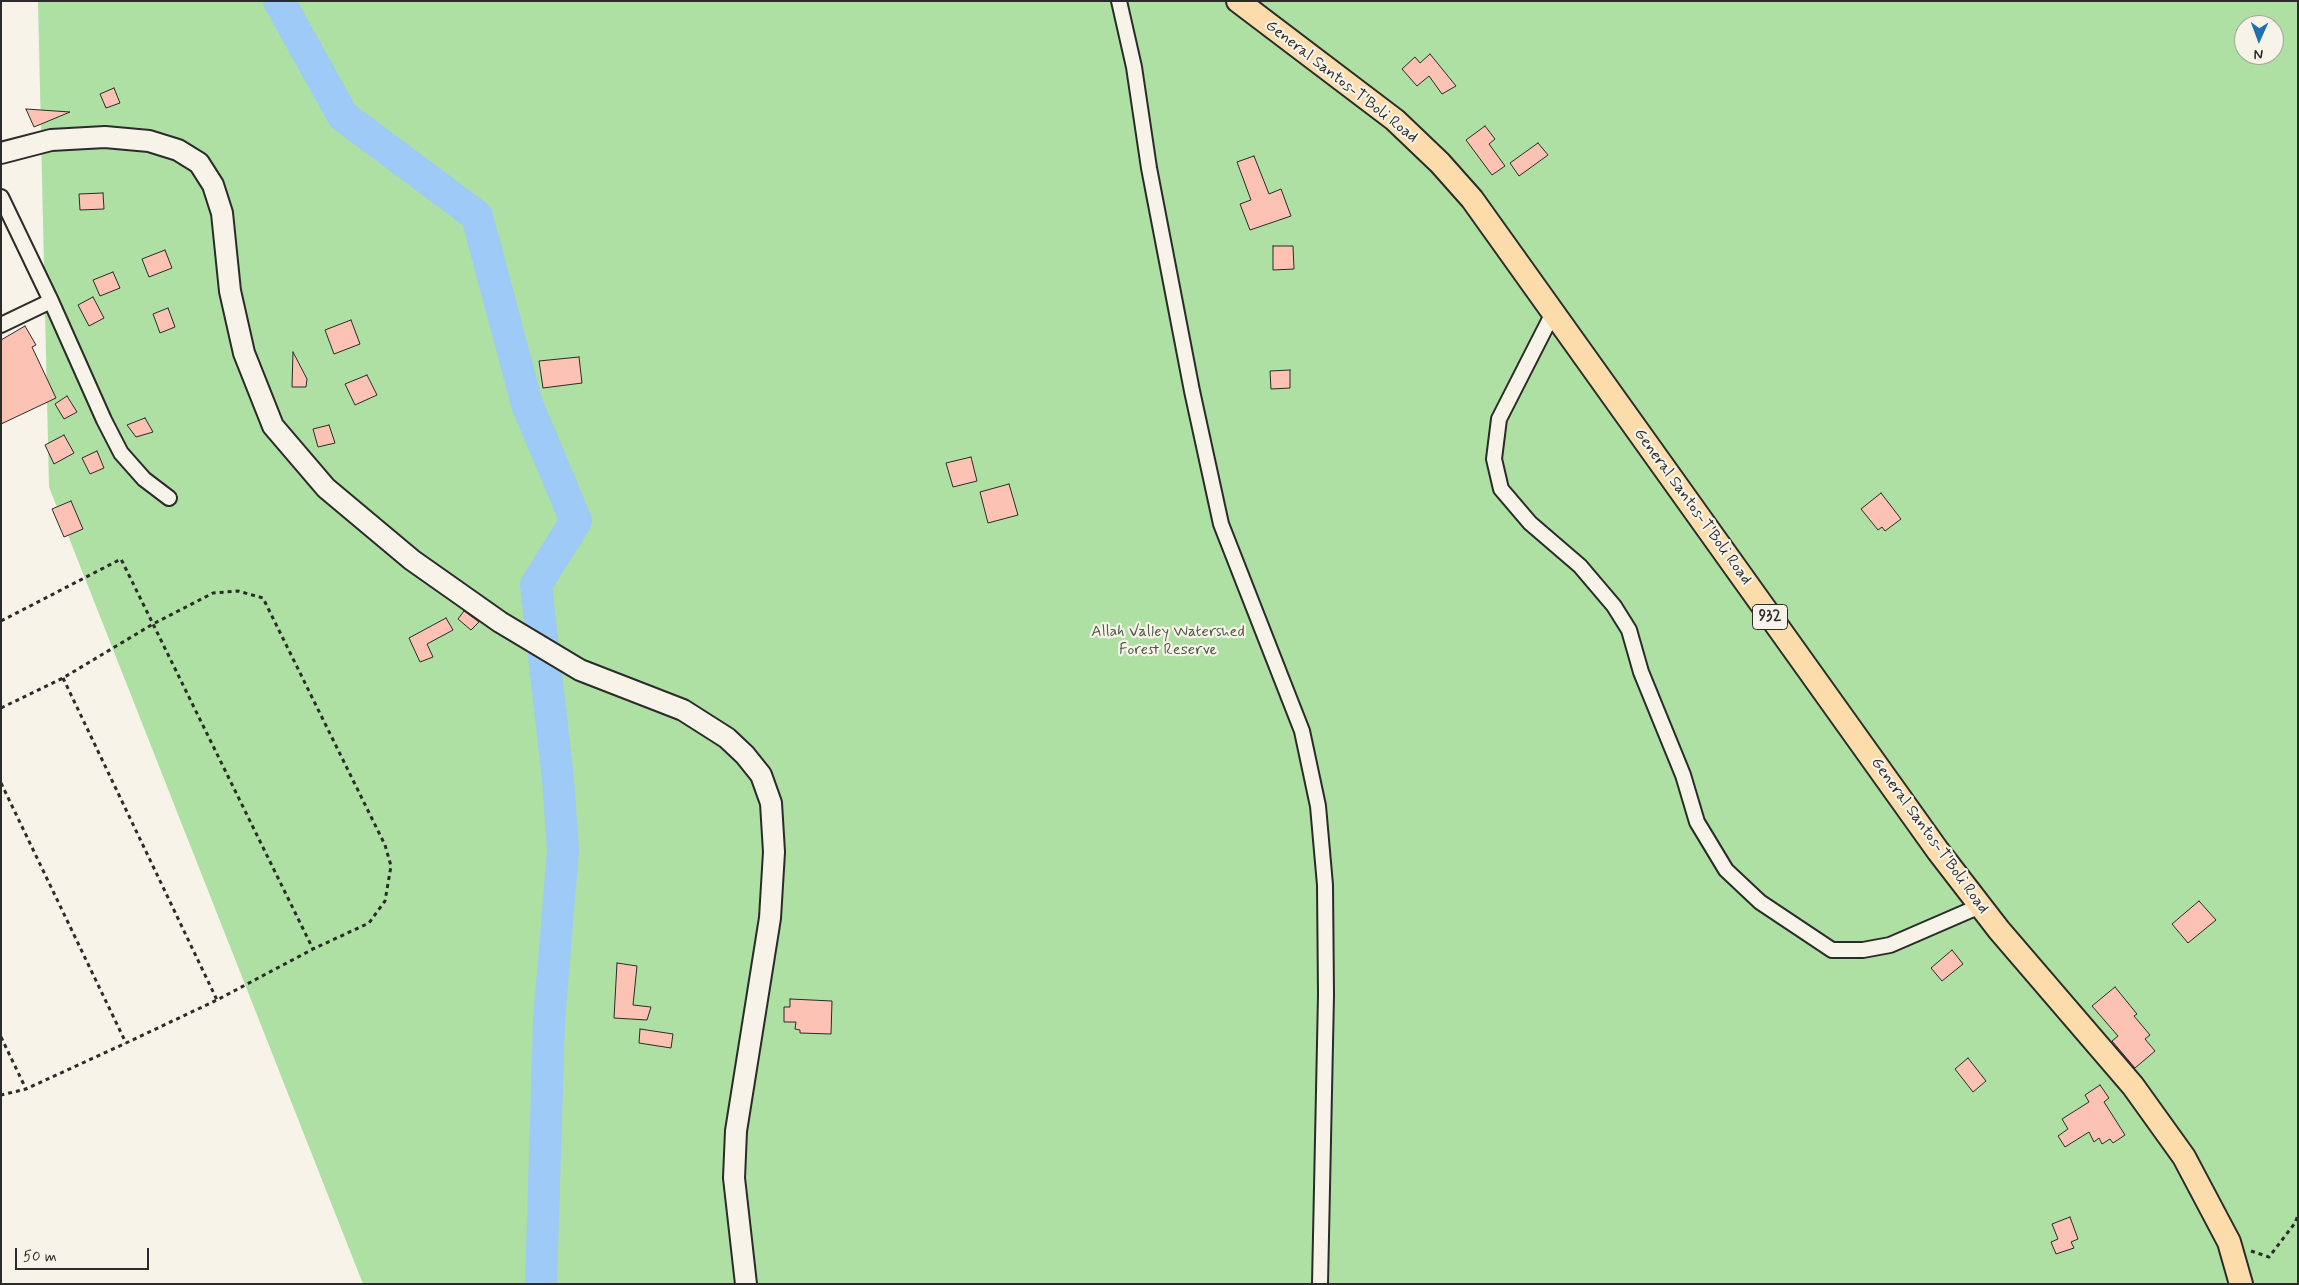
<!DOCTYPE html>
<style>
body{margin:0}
#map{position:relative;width:2299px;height:1285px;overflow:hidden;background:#f7f3e8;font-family:Mynerve,sans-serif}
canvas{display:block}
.frame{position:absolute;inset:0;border:2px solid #2b2b2b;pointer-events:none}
.north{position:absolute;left:2234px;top:15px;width:50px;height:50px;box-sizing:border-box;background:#f7f3e8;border:1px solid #a5a39c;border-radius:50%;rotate:182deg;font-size:14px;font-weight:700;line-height:20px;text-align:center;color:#2b2b2b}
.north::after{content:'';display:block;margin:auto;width:18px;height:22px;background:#1f6fb2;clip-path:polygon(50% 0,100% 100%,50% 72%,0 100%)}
.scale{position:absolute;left:15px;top:1248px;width:134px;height:22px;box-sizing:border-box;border:2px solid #2b2b2b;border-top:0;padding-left:6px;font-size:15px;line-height:18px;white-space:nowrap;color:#2b2b2b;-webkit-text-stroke:4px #f7f3e8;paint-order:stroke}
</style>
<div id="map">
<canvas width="2299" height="1285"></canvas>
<div class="frame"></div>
<div class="north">N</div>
<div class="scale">50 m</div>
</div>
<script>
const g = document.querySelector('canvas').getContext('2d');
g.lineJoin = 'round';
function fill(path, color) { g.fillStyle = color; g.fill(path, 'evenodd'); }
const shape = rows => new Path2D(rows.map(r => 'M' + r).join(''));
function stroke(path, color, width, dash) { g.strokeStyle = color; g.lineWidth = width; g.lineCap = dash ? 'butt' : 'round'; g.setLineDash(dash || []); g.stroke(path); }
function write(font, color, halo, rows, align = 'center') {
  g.font = font + ' Mynerve,sans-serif'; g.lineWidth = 4.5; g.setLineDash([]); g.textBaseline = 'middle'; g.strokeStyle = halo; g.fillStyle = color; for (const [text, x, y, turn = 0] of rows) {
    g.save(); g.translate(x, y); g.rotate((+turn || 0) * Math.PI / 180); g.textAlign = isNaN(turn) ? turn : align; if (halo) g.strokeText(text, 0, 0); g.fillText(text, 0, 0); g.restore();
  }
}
fill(shape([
 [38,1,2298,1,2298,1284,363,1284,49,487],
 [2244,25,2274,25,2274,55,2244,55]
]), '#ade0a2');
stroke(shape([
 [279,1,343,116,477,216,527,404,576,521,536,585,558,779,563,851,549,1021,541,1284]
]), '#9dcaf7', 32);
const building = shape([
 [1430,54,1456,86,1442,94,1429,76,1417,86,1402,69,1415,57,1420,63,1430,54],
 [114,88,120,103,106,108,100,94,114,88],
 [26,109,70,112,34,127,26,109],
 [1485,126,1495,139,1489,144,1505,166,1492,175,1466,140,1485,126],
 [1538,143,1548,155,1519,176,1510,163,1538,143],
 [1254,156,1269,194,1281,189,1291,216,1250,230,1240,204,1251,200,1237,162,1254,156],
 [103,193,104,209,80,210,79,194,103,193],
 [1273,246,1293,246,1294,269,1273,270,1273,246],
 [165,250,172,268,149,277,142,259,165,250],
 [113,272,120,288,100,296,93,280,113,272],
 [93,297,104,318,89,326,78,305,93,297],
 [168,308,175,327,160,333,153,314,168,308],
 [351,320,360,344,334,354,325,330,351,320],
 [25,326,36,345,32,347,56,398,1,424,1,340,25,326],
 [293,352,307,379,306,387,292,387,293,352],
 [579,357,582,383,543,388,539,361,579,357],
 [1290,370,1290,388,1271,389,1270,371,1290,370],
 [367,375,377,395,355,405,345,384,367,375],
 [67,396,77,412,64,419,55,404,67,396],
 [145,418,153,432,136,437,127,425,145,418],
 [329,425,335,443,318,447,313,429,329,425],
 [64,435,74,453,54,464,45,445,64,435],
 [97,451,104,468,90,474,82,458,97,451],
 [971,457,977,481,953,487,946,463,971,457],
 [1009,484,1018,515,988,523,980,492,1009,484],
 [1881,493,1901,519,1885,531,1882,527,1878,530,1861,509,1881,493],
 [71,501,83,529,64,537,52,509,71,501],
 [464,611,479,622,471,630,458,619,464,611],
 [446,618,453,630,427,644,433,657,420,662,409,638,446,618],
 [2199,901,2216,920,2188,943,2172,924,2199,901],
 [1952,950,1963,964,1942,981,1931,968,1952,950],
 [617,963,637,966,633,1005,651,1007,647,1020,614,1018,617,963],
 [2115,987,2137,1014,2134,1016,2150,1035,2145,1039,2155,1051,2135,1068,2112,1041,2118,1036,2092,1006,2115,987],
 [790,999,832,1001,831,1034,800,1033,800,1030,795,1029,796,1022,784,1022,784,1007,790,1007,790,999],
 [640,1029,673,1034,671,1048,639,1043,640,1029],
 [1968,1058,1986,1081,1973,1092,1955,1069,1968,1058],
 [2100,1085,2109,1098,2104,1102,2125,1135,2113,1143,2110,1139,2102,1144,2099,1138,2094,1142,2089,1132,2065,1147,2058,1136,2068,1129,2062,1119,2089,1102,2085,1095,2100,1085],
 [2070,1217,2078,1239,2071,1242,2074,1248,2056,1254,2051,1242,2058,1239,2052,1224,2070,1217]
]);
fill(building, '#fcc2b3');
stroke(building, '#2b2b2b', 1);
const street = shape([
 [1119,1,1134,67,1149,168,1192,391,1221,524,1302,731,1318,806,1325,885,1326,995,1320,1284],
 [1,197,51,301],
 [1553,313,1499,419,1494,459,1501,489,1530,523,1580,566,1614,606,1629,630,1641,672,1683,775,1697,822,1726,870,1760,902,1832,950,1863,950,1890,945,1980,906],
 [1,325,51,301,104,420,121,453,144,479,169,498]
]);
const secondary = shape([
 [1,153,51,140,105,137,149,141,178,150,199,163,213,185,222,213,230,291,244,353,273,426,326,488,412,560,500,622,580,670,683,710,727,738,745,755,761,775,771,803,774,852,770,918,736,1131,734,1178,746,1284]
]);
const primary = shape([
 [1238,1,1395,120,1440,163,1472,199,1938,851,1999,930,2133,1086,2184,1157,2229,1242,2241,1284]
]);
stroke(street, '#2b2b2b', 18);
stroke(secondary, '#2b2b2b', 24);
stroke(primary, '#2b2b2b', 26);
stroke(shape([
 [1,621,121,559,313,949],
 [63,678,217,1000],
 [1,708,63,678,153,624,213,593,238,591,263,598,385,845,391,866,385,901,369,923,313,949,217,1000,126,1043,26,1089,1,1095],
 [1,783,126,1043],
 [1,1037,26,1089],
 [2251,1251,2269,1257,2295,1223,2298,1215]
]), '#2b2b2b', 3, [4, 4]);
stroke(street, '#f7f3e8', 14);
stroke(secondary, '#f7f3e8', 20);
stroke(primary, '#fddcac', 22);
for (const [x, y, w] of [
 [1770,617,35]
]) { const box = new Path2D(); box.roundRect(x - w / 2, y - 12.5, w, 25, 4); g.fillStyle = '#f7f3e8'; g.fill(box); stroke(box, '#2b2b2b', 1); }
write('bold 15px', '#2b2b2b', null, [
 ["932",1770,617]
]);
write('16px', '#2b2b2b', '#f7f3e8', [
 ["General Santos-T'Boli Road",1341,82,38],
 ["General Santos-T'Boli Road",1692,507,54],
 ["General Santos-T'Boli Road",1929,836,54]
]);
write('16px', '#4c5849', '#f7f3e8', [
 ["Allah Valley Watershed",1168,633],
 ["Forest Reserve",1168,651]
]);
</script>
